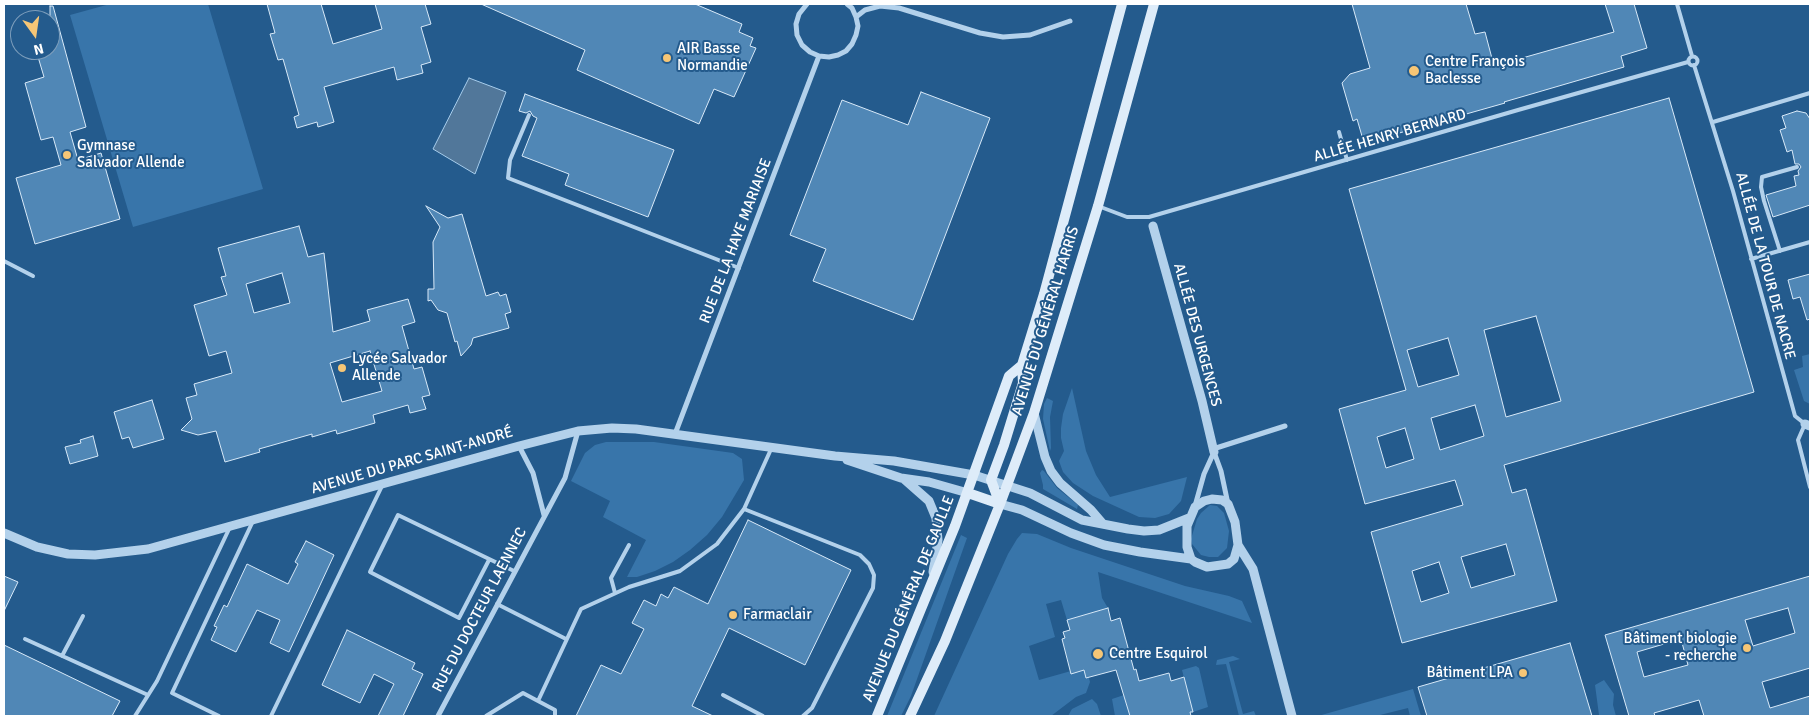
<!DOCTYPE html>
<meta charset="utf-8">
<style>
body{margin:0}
#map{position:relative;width:1814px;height:720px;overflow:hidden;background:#245b8d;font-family:Signika,sans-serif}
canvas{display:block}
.frame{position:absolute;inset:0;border:5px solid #fff;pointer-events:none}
.north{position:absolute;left:10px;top:10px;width:50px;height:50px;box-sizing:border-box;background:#245b8d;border:1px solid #7c9dbb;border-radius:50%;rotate:166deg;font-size:14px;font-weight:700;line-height:20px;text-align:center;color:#fff}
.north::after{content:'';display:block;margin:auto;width:18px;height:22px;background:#f6c676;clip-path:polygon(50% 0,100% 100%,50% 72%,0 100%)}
</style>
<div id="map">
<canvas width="1814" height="720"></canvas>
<div class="frame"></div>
<div class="north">N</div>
</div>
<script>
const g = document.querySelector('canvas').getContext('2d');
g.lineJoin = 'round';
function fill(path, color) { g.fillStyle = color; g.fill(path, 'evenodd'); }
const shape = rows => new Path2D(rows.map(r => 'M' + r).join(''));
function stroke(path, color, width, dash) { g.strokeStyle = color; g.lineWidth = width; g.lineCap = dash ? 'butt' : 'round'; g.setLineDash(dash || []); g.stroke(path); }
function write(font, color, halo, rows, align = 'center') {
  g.font = font + ' Signika,sans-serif'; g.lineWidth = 4; g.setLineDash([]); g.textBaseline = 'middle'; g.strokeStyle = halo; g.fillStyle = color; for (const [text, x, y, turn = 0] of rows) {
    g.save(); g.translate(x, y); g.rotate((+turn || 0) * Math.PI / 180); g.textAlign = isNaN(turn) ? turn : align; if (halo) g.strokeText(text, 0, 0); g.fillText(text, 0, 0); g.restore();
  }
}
fill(shape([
 [110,4,208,4,263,189,133,227,70,15],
 [1810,354,1810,404,1804,401,1794,370,1803,367,1802,356],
 [1072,388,1086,451,1096,475,1110,497,1187,477,1181,501,1169,514,1155,518,1139,517,1093,496,1073,483,1063,472,1059,461,1064,451,1061,438,1061,428,1063,414],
 [1047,398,1053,401,1050,417,1051,448,1050,451,1043,419,1044,404],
 [606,442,654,442,733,453,742,459,744,480,722,517,707,535,690,550,673,562,655,571,637,577,627,577,646,540,603,517,610,501,571,481,585,453,595,445],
 [1042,470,1044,471,1057,488,1078,505,1077,509,1043,489,1043,485,1040,473],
 [1210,505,1217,506,1224,513,1229,531,1227,548,1218,557,1209,557,1201,555,1192,544,1191,539,1197,519,1201,513],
 [1022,533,1037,534,1071,548,1185,586,1229,596,1242,601,1252,623,1098,572,1102,598,1108,608,1067,620,1061,600,1046,604,1055,637,1029,646,1039,680,1071,671,1072,673,1084,670,1086,678,1089,678,1090,682,1086,693,1076,697,1051,716,934,716,1008,554,1017,539],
 [961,535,967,538,911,696,901,716,887,716],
 [1233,656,1240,659,1229,662,1243,714,1254,711,1256,716,1239,716,1226,664,1216,665,1217,660],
 [1196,666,1199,668,1208,707,1193,712,1182,670],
 [1604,680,1614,694,1613,705,1616,716,1600,716,1599,715,1595,685],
 [1413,689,1421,716,1410,716,1408,708,1376,716,1318,716],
 [1124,695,1130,716,1115,716,1112,699],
 [1092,699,1097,704,1101,716,1068,716,1072,709]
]), '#3875aa');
const water = shape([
 [469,78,506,92,475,174,433,149,469,78]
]);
fill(water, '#51779a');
stroke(water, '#a7cdec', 1);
const building = shape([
 [267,4,321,4,333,44,382,29,375,4,425,4,431,24,421,27,431,62,421,65,423,73,397,80,394,67,324,87,334,122,318,127,317,122,297,128,294,117,299,115,283,59,278,60,270,34,275,33,267,4],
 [481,4,695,4,742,24,739,32,753,38,750,46,756,48,734,97,714,89,699,124,577,70,585,50,481,4],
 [1352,4,1466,4,1475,34,1485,32,1494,66,1614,32,1605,4,1634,4,1647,48,1621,56,1624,67,1504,102,1505,103,1364,143,1357,119,1353,121,1342,83,1350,74,1370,68,1352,4],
 [50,6,53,6,86,127,70,132,78,160,101,153,120,219,35,244,16,178,61,165,53,137,41,140,25,83,44,77,36,50,50,50,50,6],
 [921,92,990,118,913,320,813,281,826,249,790,235,842,100,908,125,921,92],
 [525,94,674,150,648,217,565,185,569,174,522,156,537,118,533,116,530,111,526,113,519,111,525,94],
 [1669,98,1754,392,1504,465,1512,493,1526,489,1557,601,1402,643,1371,532,1463,505,1455,480,1365,504,1339,409,1406,390,1349,189,1669,98],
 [1536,316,1561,401,1506,417,1484,330,1536,316],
 [1448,338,1459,375,1418,387,1407,350,1448,338],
 [1475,405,1484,436,1440,450,1431,418,1475,405],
 [1405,428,1414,459,1386,468,1377,437,1405,428],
 [1506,544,1515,575,1471,588,1461,557,1506,544],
 [1439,562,1449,593,1421,602,1412,571,1439,562],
 [1797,111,1806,113,1810,119,1810,205,1773,217,1766,195,1796,186,1794,176,1799,175,1798,171,1801,167,1799,164,1795,164,1792,150,1787,152,1780,130,1786,128,1782,116,1797,111],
 [426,206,448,218,462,214,486,296,498,292,500,296,506,294,511,312,505,314,509,328,473,338,471,345,461,356,457,341,455,342,447,313,438,310,431,300,428,301,428,289,434,289,433,242,440,227,426,206],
 [299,226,308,257,324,253,333,332,370,321,367,310,408,299,415,322,402,326,414,369,422,367,430,395,422,397,426,409,410,413,408,405,373,415,375,423,337,434,336,430,312,437,312,434,259,449,260,452,225,462,216,431,198,435,181,430,192,419,186,398,197,395,194,384,232,373,226,351,209,356,194,305,227,295,221,277,226,276,218,248,299,226],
 [282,273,290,303,254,313,246,284,282,273],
 [370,351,382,391,342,402,330,363,370,351],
 [1810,274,1810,319,1807,320,1800,297,1793,299,1788,280,1810,274],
 [152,400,164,439,133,448,129,437,122,439,114,412,152,400],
 [93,436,98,456,70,464,65,447,81,443,80,440,93,436],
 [748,520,851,570,805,665,729,628,692,706,713,716,576,716,601,665,621,674,644,629,632,623,644,600,656,606,661,594,668,598,674,587,708,604,748,520],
 [306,541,334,555,289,652,270,643,280,620,257,610,236,652,211,640,217,627,214,626,224,605,227,607,247,564,288,584,298,564,295,562,306,541],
 [4,576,18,582,4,611,4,576],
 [1810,576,1810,668,1762,682,1770,708,1810,696,1810,716,1704,716,1699,700,1654,713,1655,716,1629,716,1605,635,1810,576],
 [1788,608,1795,633,1753,646,1745,620,1788,608],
 [1681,639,1688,665,1644,677,1637,652,1681,639],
 [1108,608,1111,621,1120,618,1134,670,1136,669,1139,681,1169,673,1171,681,1184,677,1193,712,1190,712,1191,716,1130,716,1116,670,1086,678,1084,670,1071,674,1062,639,1065,638,1063,632,1070,630,1067,620,1108,608],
 [347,630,415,663,412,669,423,674,403,716,378,716,394,684,374,674,360,703,322,685,347,630],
 [1570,643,1592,716,1427,716,1418,687,1570,643],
 [4,645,120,701,112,716,4,716,4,645]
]);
fill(building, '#5087b6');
stroke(building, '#d8e9f8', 1);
stroke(shape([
 [1677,4,1692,56],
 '1688.5 61a4.5 4.5 0 1 1 9 0a4.5 4.5 0 1 1-9 0Z',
 [1694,65,1733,191,1795,416,1805,424,1798,440,1810,487],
 [529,115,510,160,508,178,739,268],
 [1713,122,1810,93],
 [1339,132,1347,160],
 [1098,206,1127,217,1149,217,1518,110,1688,62],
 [1780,251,1764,201,1761,187,1762,177,1797,167],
 [1751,259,1810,242],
 [4,261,33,276],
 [744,509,860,555,869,564,874,575,873,588,812,708,803,716],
 [489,560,459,618,370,572,398,515,514,571],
 [615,593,611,578,629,545],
 [497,604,566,639],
 [25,639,148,695],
 [62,656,83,616],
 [723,695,763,716],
 [538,701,555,710,555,716],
 [135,716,157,681,230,527],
 [219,716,172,693,253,521],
 [271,716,382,486],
 [486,716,523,693,538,701,581,609,629,587,680,571,717,544,744,509,772,447]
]), '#b3d1eb', 4);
stroke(shape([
 [807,4,799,14,796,24,797,35,802,45,810,52,819,56,829,57,838,55,846,51,852,44,856,35,858,26,856,17,852,8,847,4],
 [856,17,865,10,880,6,899,8,980,33,1003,37,1030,35,1070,21],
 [675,434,819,56],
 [519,446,533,473,544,515],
 [1213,449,1285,426],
 [1214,452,1221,471,1228,504],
 [1195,506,1204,474,1214,452],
 [438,716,565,478,578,431]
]), '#b3d1eb', 5);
stroke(shape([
 [1153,226,1202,401,1214,452],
 [1034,413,1045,457,1051,471,1060,483,1091,510,1103,524],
 [1805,424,1810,426],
 [847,460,901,478,929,482,968,493],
 [904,479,929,501,936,518,938,540,933,572],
 [1212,499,1222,500,1228,504,1235,522,1238,545,1234,559,1228,564,1207,567,1195,562,1191,559,1187,547,1187,526,1195,507,1204,501,1212,499],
 [1000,504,1022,510,1071,533,1104,545,1140,552,1191,559],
 [4,533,37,547,68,554,95,555,148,549,519,446,578,431,612,428,636,429,835,456,894,461,974,475,1030,493,1082,520,1128,529,1144,531,1159,530,1189,518],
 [1238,545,1253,569,1292,716]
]), '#b3d1eb', 9);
stroke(shape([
 [968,493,1000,504],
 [1000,504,991,480,1004,445,1023,383,1022,365,1044,294,1122,4],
 [877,716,955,526,1009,376,1022,365],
 [910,716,945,641,1000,504,1034,413,1098,206,1154,4]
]), '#deecf9', 10);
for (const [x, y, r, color] of [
 [667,58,5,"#f6c676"],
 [1414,71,6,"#f6c676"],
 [67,155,5,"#f6c676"],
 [342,368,5,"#f6c676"],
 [733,615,5,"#f6c676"],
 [1747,648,5,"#f6c676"],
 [1098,654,6,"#f6c676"],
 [1523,673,5,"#f6c676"]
]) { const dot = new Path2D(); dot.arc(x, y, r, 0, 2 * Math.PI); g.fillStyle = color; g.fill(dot); stroke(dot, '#245b8d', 2); }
write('15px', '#fff', '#245b8d', [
 ["AIR Basse",677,49],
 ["Normandie",677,66],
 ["Centre François",1425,62],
 ["Baclesse",1425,79],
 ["Gymnase",77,146],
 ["Salvador Allende",77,163],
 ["Lycée Salvador",352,359],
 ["Allende",352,376],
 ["Farmaclair",743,615],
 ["Bâtiment biologie",1737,639,"right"],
 ["- recherche",1737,656,"right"],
 ["Centre Esquirol",1109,654],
 ["Bâtiment LPA",1513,673,"right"]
], 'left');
write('15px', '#fff', '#245b8d', [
 ["ALLÉE HENRY BERNARD",1390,136,-16],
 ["RUE DE LA HAYE MARIAISE",736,241,-69],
 ["ALLÉE DE LA TOUR DE NACRE",1765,266,75],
 ["AVENUE DU GÉNÉRAL HARRIS",1046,321,-73],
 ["ALLÉE DES URGENCES",1197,335,75],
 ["AVENUE DU PARC SAINT-ANDRÉ",412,461,-16],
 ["AVENUE DU GÉNÉRAL DE GAULLE",909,599,-68],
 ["RUE DU DOCTEUR LAENNEC",480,610,-62]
]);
</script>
